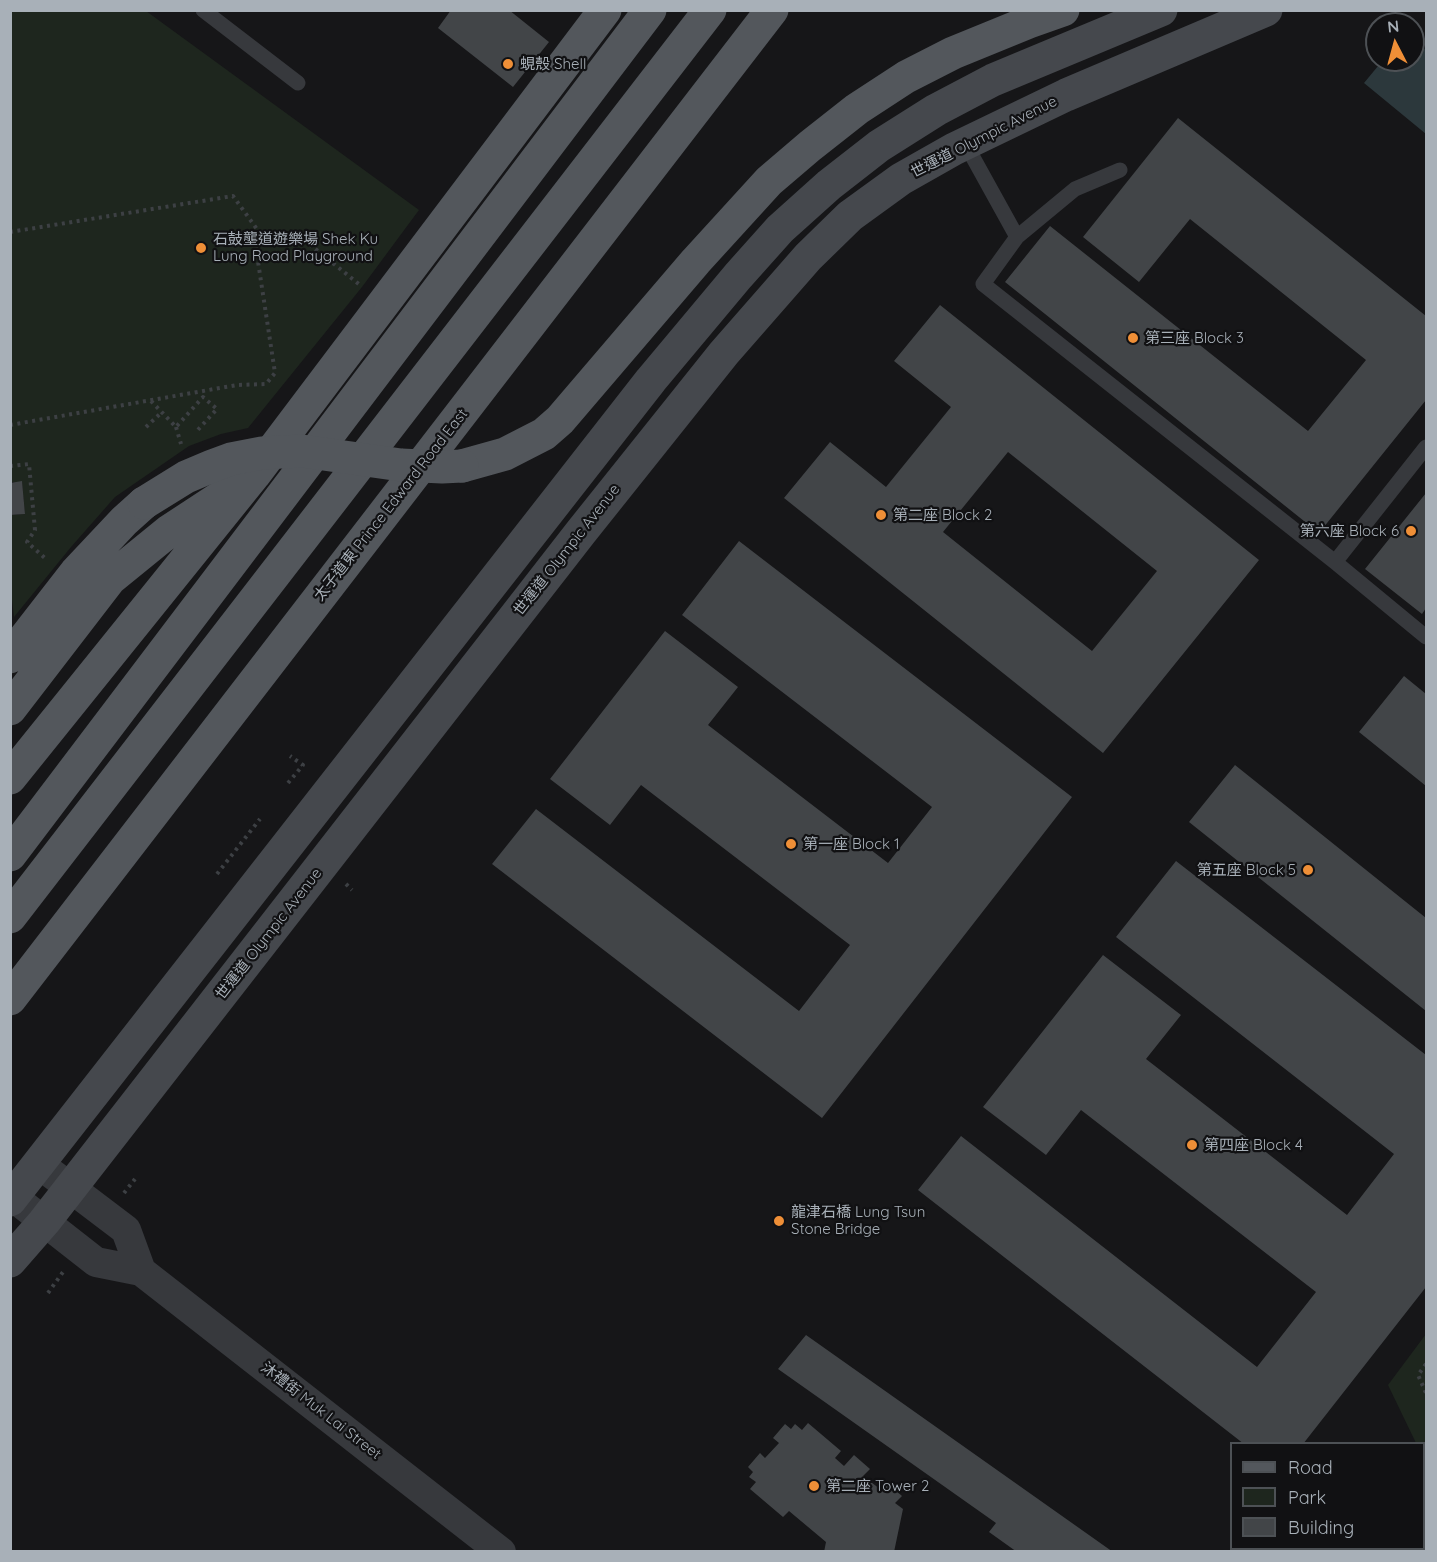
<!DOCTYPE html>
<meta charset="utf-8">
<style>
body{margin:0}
#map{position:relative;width:1437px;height:1562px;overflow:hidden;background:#161618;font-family:Quicksand,sans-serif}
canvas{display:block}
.frame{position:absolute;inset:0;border:12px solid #a8b0b8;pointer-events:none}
.legend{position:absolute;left:1230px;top:1442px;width:195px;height:108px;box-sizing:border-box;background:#111113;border:2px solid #4d5155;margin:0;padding:8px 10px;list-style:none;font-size:18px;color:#a8b0b8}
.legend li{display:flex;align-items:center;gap:12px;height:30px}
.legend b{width:30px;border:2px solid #4d5155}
.north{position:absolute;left:1365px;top:12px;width:60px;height:60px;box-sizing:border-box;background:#111113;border:2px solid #4d5155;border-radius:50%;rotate:354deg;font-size:16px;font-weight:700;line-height:24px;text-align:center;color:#a8b0b8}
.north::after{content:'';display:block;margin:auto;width:21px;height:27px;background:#ef8f37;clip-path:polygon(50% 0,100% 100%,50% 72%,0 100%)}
</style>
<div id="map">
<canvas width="1437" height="1562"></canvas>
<div class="frame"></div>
<ul class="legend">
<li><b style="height:8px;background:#53575c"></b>Road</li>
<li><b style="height:16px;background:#1e261e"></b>Park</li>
<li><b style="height:16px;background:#424548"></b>Building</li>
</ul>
<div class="north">N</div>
</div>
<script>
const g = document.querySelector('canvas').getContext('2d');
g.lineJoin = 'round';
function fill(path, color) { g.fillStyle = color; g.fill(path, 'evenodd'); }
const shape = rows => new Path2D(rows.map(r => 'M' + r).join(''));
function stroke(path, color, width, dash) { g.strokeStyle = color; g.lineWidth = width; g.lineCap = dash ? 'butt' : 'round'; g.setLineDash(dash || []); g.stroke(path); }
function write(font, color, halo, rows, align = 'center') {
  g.font = font + ' Quicksand,"Noto Sans TC",sans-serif'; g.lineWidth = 4.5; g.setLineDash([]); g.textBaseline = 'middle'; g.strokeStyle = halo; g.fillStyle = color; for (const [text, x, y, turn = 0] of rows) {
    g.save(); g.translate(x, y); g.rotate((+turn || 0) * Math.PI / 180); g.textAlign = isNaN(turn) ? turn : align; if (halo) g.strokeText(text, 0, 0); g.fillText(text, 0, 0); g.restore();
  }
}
fill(shape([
 [11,11,146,11,419,210,362,287,248,428,221,434,189,446,115,497,71,547,14,617,10,583,11,515,25,514,22,482,11,482],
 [1426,1334,1426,1464,1424,1458,1424,1444,1416,1443,1388,1385]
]), '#1e261e');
fill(shape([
 [1413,39,1426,50,1426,134,1364,83,1383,60,1413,60]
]), '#2c383c');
fill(shape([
 [451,10,509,10,549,42,513,87,438,28],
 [1178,118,1426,316,1426,400,1319,533,1005,282,1050,226,1308,431,1366,360,1190,219,1139,282,1083,237],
 [940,305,1259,560,1103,753,784,498,830,442,886,487,951,407,894,361],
 [1008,452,1157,571,1092,651,943,532],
 [22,481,25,514,10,515,10,483],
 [1426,493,1426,608,1422,614,1365,569],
 [739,541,1072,797,822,1118,492,864,536,809,799,1011,850,945,641,785,610,825,550,779,665,631,738,687,708,725,888,863,932,807,682,615],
 [1404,676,1426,694,1426,786,1359,732],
 [1235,765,1426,918,1426,1011,1189,822],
 [1176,861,1426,1055,1426,1287,1303,1444,1244,1444,918,1190,961,1136,1257,1367,1316,1292,1081,1110,1046,1155,983,1107,1103,955,1181,1015,1146,1059,1347,1215,1394,1154,1116,937],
 [806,1335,1113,1552,1017,1552,989,1532,996,1523,778,1369],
 [808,1423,841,1451,835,1458,844,1466,854,1455,870,1469,863,1476,880,1489,886,1482,902,1496,895,1503,903,1509,894,1552,824,1552,826,1542,789,1511,783,1517,750,1489,756,1482,749,1477,753,1472,748,1467,760,1453,765,1458,779,1443,773,1438,785,1424,791,1429,795,1424,802,1430]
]), '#424548');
stroke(shape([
 [10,232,233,196,259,232,308,243,360,285],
 [151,401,176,427,203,397,217,409,195,433],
 [10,425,237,385,266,384,275,373,255,242,259,232],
 [146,427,162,412],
 [176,427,181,444],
 [10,466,29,464,35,530,27,542,46,559],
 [288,783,303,765,290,756],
 [217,874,260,819],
 [346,884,352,890],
 [124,1193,135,1179],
 [48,1293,63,1272],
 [1426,1364,1418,1375,1426,1393]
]), '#3d4044', 4, [3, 4.5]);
stroke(shape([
 [203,10,298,83],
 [965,143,1017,237],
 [1120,170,1075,189,1017,237,983,284,1335,562,1426,637],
 [1335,562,1426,447]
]), '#37393d', 15);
stroke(shape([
 [39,1164,126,1230,141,1271],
 [13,1197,96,1262,141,1271,501,1552]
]), '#37393d', 30);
stroke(shape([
 [10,1200,651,380,738,276,780,229,829,185,879,146,936,110,993,80,1161,10],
 [10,1261,44,1222,581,532,724,353,808,257,850,216,901,179,954,149,1066,95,1266,10]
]), '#45484d', 33);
stroke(shape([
 [462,466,505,454,544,434,560,420,696,261,769,181,810,146,857,109,906,77,953,53,1029,22,1063,10],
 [10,657,76,572,124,521,144,503],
 [10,709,110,579,169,531,230,491],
 [10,778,254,475,605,10],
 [10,855,650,10],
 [10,917,710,10],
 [10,999,772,10]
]), '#53575c', 33);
stroke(shape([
 [144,503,186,477,212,466,231,459,262,453,302,451,401,465,442,467,462,466]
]), '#53575c', 33);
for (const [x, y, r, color] of [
 [508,64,6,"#ef8f37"],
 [201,248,6,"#ef8f37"],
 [1133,338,6,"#ef8f37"],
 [881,515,6,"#ef8f37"],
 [1411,531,6,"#ef8f37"],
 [791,844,6,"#ef8f37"],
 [1308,870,6,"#ef8f37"],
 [1192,1145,6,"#ef8f37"],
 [779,1221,6,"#ef8f37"],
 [814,1486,6,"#ef8f37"]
]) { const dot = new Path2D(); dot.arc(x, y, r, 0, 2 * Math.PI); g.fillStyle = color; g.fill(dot); stroke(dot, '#111113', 2); }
write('15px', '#a8b0b8', '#111113', [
 ["蜆殼 Shell",520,64],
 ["石鼓壟道遊樂場 Shek Ku",213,239],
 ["Lung Road Playground",213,256],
 ["第三座 Block 3",1145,338],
 ["第二座 Block 2",893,515],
 ["第六座 Block 6",1399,531,"right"],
 ["第一座 Block 1",803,844],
 ["第五座 Block 5",1296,870,"right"],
 ["第四座 Block 4",1204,1145],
 ["龍津石橋 Lung Tsun",791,1212],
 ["Stone Bridge",791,1229],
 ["第二座 Tower 2",826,1486]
], 'left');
write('15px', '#a8b0b8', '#111113', [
 ["世運道 Olympic Avenue",984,137,-27],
 ["太子道東 Prince Edward Road East",391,505,-52],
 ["世運道 Olympic Avenue",567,550,-52],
 ["世運道 Olympic Avenue",269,934,-52],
 ["沐禮街 Muk Lai Street",321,1411,38]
]);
</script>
